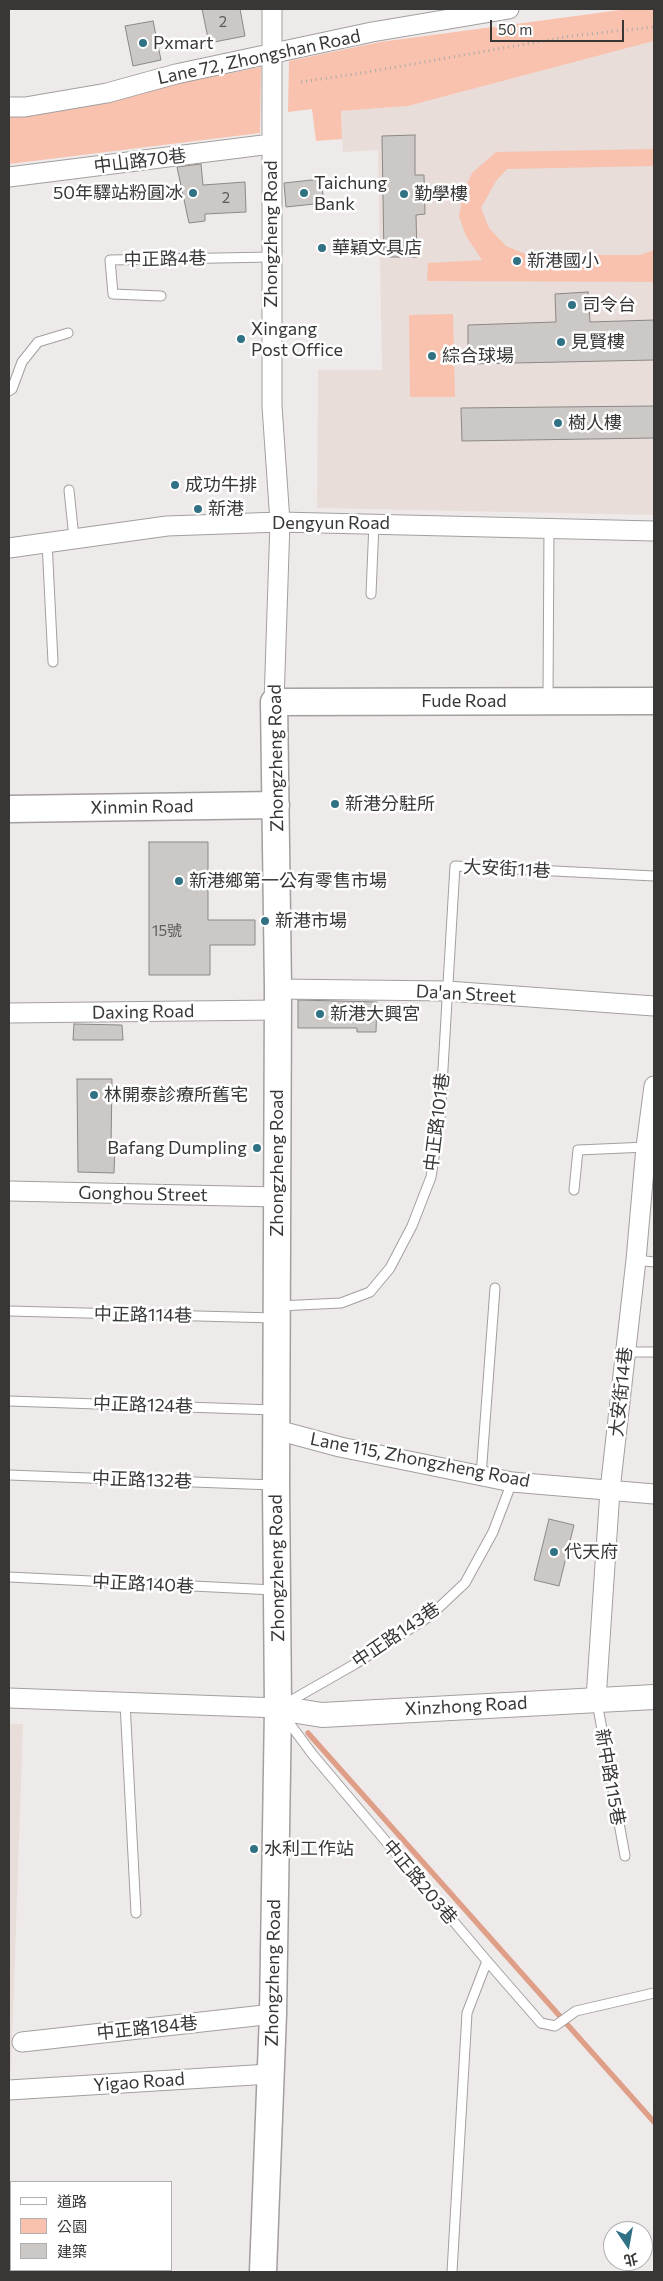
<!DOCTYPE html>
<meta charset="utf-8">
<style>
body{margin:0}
#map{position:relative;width:663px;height:2281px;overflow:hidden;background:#eeeae9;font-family:Commissioner,"Noto Sans TC",sans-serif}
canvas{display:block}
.frame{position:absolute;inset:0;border:10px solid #383736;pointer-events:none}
.legend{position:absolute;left:10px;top:2181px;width:162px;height:90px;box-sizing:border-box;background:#fff;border:1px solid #afafaf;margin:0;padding:6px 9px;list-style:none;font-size:15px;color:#383736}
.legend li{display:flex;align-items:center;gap:10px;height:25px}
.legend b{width:25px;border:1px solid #afafaf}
.north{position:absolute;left:603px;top:2221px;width:50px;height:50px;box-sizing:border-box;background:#fff;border:1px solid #afafaf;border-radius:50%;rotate:168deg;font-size:14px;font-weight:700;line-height:20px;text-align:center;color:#383736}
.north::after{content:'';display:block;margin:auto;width:18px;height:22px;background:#307284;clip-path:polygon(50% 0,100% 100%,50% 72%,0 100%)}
.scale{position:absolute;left:490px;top:20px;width:134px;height:22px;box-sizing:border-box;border:2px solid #383736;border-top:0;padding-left:6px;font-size:15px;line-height:18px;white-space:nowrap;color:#383736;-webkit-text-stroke:4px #fff;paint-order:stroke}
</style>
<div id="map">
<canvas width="663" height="2281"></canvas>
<div class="frame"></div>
<ul class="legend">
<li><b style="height:6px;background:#fff"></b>道路</li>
<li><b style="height:14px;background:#f8c2af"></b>公園</li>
<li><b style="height:14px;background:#cbc8c6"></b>建築</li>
</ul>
<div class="north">北</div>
<div class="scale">50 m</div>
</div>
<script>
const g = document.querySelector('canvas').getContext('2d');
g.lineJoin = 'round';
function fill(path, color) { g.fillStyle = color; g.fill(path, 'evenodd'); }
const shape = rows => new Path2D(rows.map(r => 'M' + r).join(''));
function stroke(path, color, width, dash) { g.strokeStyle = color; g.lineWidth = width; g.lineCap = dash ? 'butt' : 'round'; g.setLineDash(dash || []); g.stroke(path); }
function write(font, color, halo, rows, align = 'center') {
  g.font = font + ' Commissioner,"Noto Sans TC",sans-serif'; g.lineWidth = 5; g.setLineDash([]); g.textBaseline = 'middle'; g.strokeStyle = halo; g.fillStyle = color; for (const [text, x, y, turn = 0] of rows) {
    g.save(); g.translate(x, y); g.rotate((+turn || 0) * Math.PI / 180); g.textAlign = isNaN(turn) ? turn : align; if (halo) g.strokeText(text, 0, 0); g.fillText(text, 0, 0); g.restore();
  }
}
fill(shape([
 [654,41,654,515,317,508,318,370,382,370,378,150,343,152,341,111,408,106],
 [9,1724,23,1724,11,2071,9,2071]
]), '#e8ddd9');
fill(shape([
 [628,9,654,9,654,41,408,106,341,111,342,139,316,141,312,109,288,112,289,61,380,42],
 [261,67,260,133,9,164,9,115,29,115,108,103,175,84],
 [654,149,654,166,507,169,496,181,481,208,489,228,506,246,528,255,640,255,654,250,654,282,427,281,428,263,482,260,466,236,459,216,463,193,472,173,496,152],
 [453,314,455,397,410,397,409,315]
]), '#f8c2af');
stroke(shape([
 [308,1733,654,2122]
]), '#df9e88', 5.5);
const building = shape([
 [202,9,240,9,245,36,209,43,202,9],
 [153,21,161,60,133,66,125,26,153,21],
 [415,135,415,175,424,175,425,214,416,215,417,257,384,257,382,136,415,135],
 [201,164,203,185,245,182,246,212,205,214,205,221,189,223,177,167,201,164],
 [321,179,324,203,286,207,284,183,321,179],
 [588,292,590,322,654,320,654,360,468,364,468,325,556,322,555,294,588,292],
 [654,406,654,438,462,441,461,408,654,406],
 [149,842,208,842,208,920,255,920,255,945,210,945,210,975,149,975,149,842],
 [298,1000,377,1002,376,1032,357,1032,357,1028,298,1028,298,1000],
 [74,1024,122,1025,123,1040,73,1040,74,1024],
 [77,1079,112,1079,111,1148,115,1148,114,1173,78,1172,77,1079],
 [549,1519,574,1525,559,1586,534,1580,549,1519]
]);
fill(building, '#cbc8c6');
stroke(building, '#8b8887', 1);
const service = shape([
 [161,296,113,294,110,260,272,257],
 [9,391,12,389,22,362,38,342,68,333],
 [69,490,74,538],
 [47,542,53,662],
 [371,594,374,523],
 [548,698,549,527],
 [574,1190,578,1150,647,1147],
 [636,1260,654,1262],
 [279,1306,341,1303,370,1292,390,1268,412,1226,431,1177,440,1119,455,866,654,876],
 [9,1311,274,1318],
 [625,1352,654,1352],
 [9,1401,274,1410],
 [9,1475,273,1485],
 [481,1476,495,1288],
 [9,1577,274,1590],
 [597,1702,625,1856],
 [125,1703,136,1913],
 [285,1704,355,1664,430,1616,465,1583,493,1532,512,1482],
 [284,1716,313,1755,487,1961,541,2023,555,2026,576,2011,654,1993],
 [452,2272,467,2013,487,1961]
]);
const minor = shape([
 [272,9,272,406,280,522,274,702],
 [9,107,25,107,107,93,176,74,372,32,509,9],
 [9,177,271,144],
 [9,548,167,526,280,522,654,531],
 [278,989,447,991,654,1006],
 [9,1013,277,1010],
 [9,1191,277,1197],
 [277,1430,340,1447,512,1482,654,1494],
 [9,1698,278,1708],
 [596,1699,610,1490,636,1260,646,1147,654,1086],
 [22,2042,273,2014],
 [9,2090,270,2074]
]);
const tertiary = shape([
 [278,1708,322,1715,654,1697]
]);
const secondary = shape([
 [9,809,276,805],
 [263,2272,273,2014,278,1708,276,1485,278,989,274,702,654,701]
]);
stroke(service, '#a39f9e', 11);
stroke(minor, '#a39f9e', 21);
stroke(tertiary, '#a39f9e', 26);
stroke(secondary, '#a39f9e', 29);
stroke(shape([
 [301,82,368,72,571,36,654,27]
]), '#adaaa9', 3, [1, 4]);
stroke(service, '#fff', 9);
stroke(minor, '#fff', 19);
stroke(tertiary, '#fff', 24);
stroke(secondary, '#fff', 26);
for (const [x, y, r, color] of [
 [143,43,5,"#307284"],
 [193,193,5,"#307284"],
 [304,193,5,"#307284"],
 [404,194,5,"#307284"],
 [322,248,5,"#307284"],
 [517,261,5,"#307284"],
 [572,305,5,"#307284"],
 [241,339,5,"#307284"],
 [561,342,5,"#307284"],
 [432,356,5,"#307284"],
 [558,423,5,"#307284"],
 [175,485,5,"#307284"],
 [198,509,5,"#307284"],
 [335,804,5,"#307284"],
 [179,881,5,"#307284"],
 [265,921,5,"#307284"],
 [320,1014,5,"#307284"],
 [94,1095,5,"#307284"],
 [257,1148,5,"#307284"],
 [554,1552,5,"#307284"],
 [254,1849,5,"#307284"]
]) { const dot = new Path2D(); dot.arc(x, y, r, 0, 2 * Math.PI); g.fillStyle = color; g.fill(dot); stroke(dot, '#fff', 2); }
write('15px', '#5d5b5a', null, [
 ["2",223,22],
 ["2",226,198],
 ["15號",167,931]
]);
write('18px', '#383736', '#fff', [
 ["Pxmart",153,43],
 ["Taichung",314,183],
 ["Bank",314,204],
 ["50年驛站粉圓冰",183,193,"right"],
 ["勤學樓",414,194],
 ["華穎文具店",332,248],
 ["新港國小",527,261],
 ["司令台",582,305],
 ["Xingang",251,329],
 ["Post Office",251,350],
 ["見賢樓",571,342],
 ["綜合球場",442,356],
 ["樹人樓",568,423],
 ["成功牛排",185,485],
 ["新港",208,509],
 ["新港分駐所",345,804],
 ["新港鄉第一公有零售市場",189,881],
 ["新港市場",275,921],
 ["新港大興宮",330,1014],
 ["林開泰診療所舊宅",104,1095],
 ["Bafang Dumpling",247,1148,"right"],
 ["代天府",564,1552],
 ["水利工作站",264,1849]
], 'left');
write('18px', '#383736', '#fff', [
 ["Lane 72, Zhongshan Road",259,57,-12],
 ["中山路70巷",140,161,-7],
 ["Zhongzheng Road",271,234,-90],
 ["中正路4巷",165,259,-1],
 ["Dengyun Road",331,523],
 ["Fude Road",464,701],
 ["Zhongzheng Road",276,758,-91],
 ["Xinmin Road",142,807,-1],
 ["大安街11巷",507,869,3],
 ["Da'an Street",466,994,3],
 ["Daxing Road",143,1012,-1],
 ["中正路101巷",437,1122,-83],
 ["Zhongzheng Road",277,1163,-90],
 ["Gonghou Street",143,1194,1],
 ["中正路114巷",143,1315,1],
 ["大安街14巷",621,1392,-84],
 ["中正路124巷",143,1405,2],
 ["Lane 115, Zhongzheng Road",420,1460,11],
 ["中正路132巷",142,1480,2],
 ["Zhongzheng Road",277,1568,-91],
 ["中正路140巷",143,1584,3],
 ["中正路143巷",396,1635,-34],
 ["Xinzhong Road",466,1706,-3],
 ["新中路115巷",610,1777,80],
 ["中正路203巷",420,1882,50],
 ["Zhongzheng Road",273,1973,-89],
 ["中正路184巷",147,2028,-6],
 ["Yigao Road",139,2082,-4]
]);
</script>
